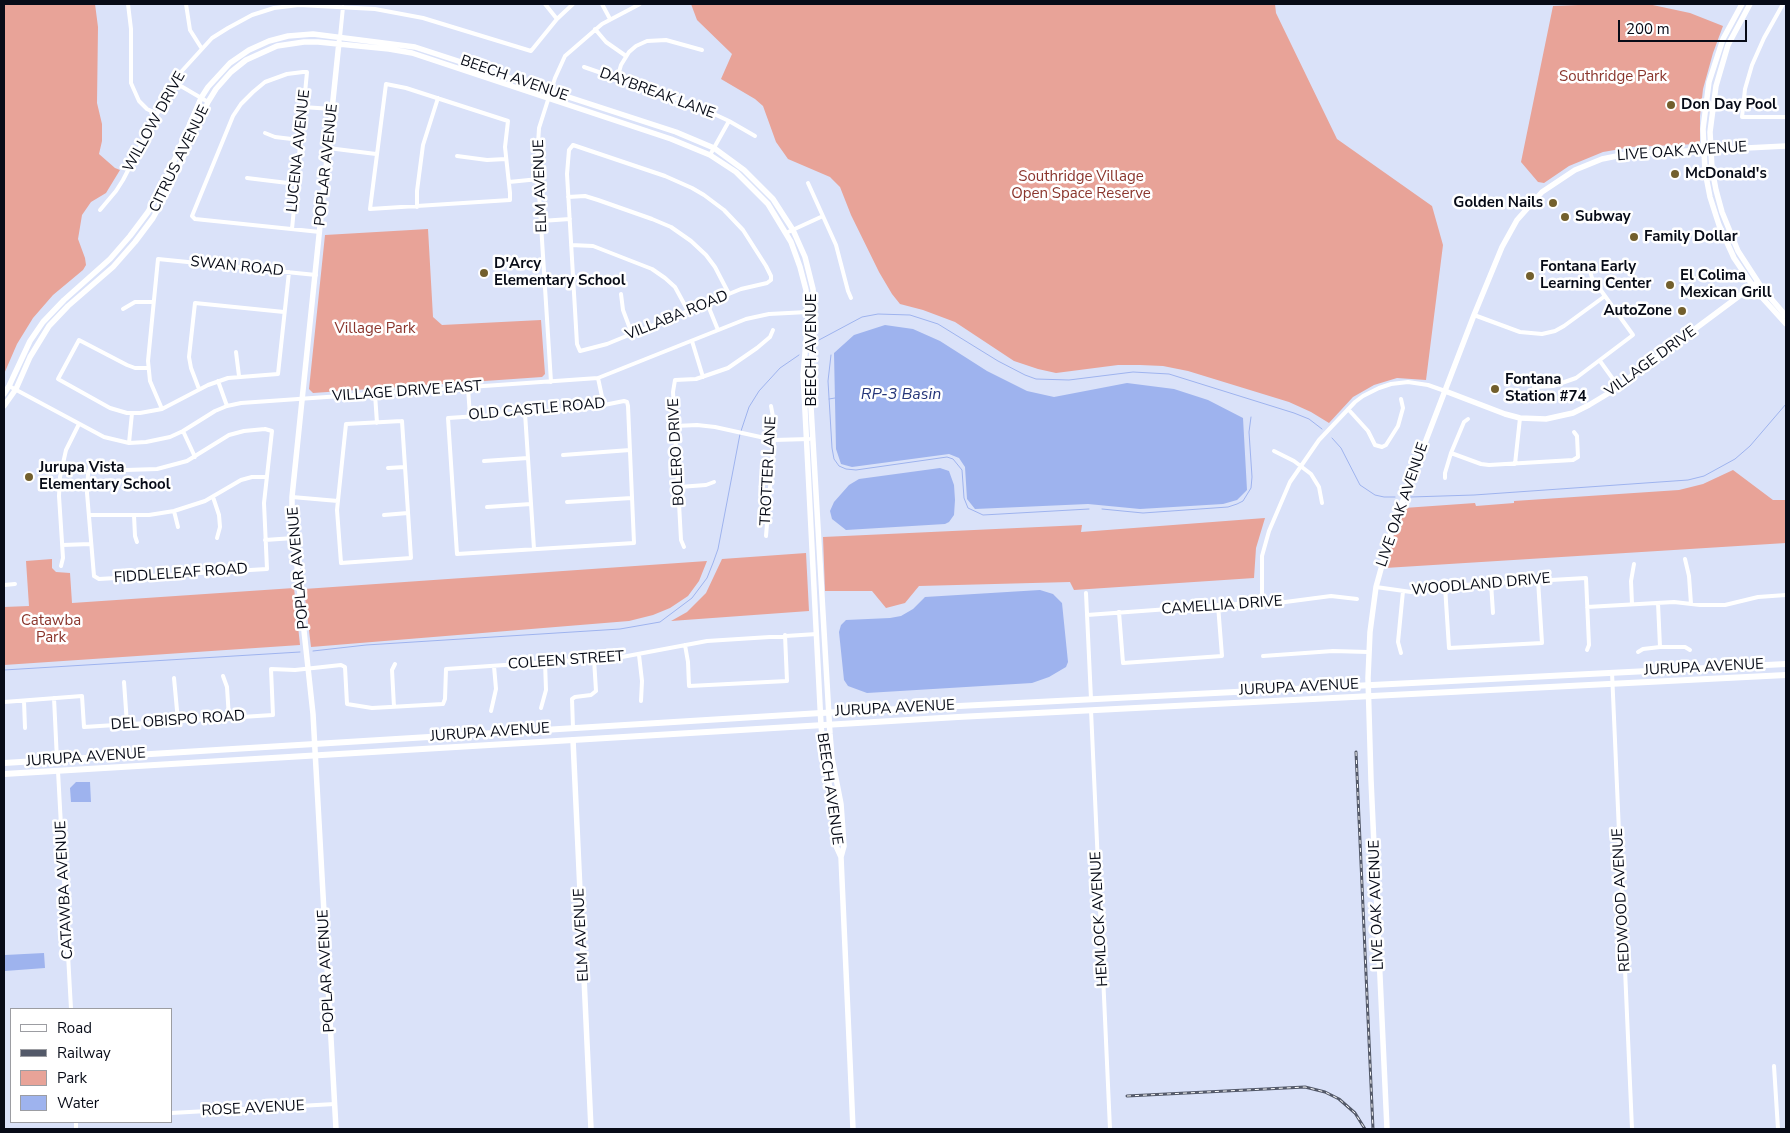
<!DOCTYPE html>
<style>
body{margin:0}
#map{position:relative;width:1790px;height:1133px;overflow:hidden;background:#dae2f9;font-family:"Nunito Sans",sans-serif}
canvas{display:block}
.frame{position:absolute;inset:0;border:5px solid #070b17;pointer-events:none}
.legend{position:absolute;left:10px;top:1008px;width:162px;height:115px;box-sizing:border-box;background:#fff;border:1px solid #9c9da2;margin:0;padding:6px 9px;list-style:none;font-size:15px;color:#070b17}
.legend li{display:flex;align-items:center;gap:10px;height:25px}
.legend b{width:25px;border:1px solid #9c9da2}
.scale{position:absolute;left:1618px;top:20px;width:129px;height:22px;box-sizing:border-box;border:2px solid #070b17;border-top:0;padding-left:6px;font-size:15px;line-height:18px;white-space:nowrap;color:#070b17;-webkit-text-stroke:4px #fff;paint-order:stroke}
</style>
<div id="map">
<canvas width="1790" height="1133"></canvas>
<div class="frame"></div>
<ul class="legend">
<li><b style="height:6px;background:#fff"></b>Road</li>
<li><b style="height:6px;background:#535969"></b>Railway</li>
<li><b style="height:14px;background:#e8a398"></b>Park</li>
<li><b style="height:14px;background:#9eb3ee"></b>Water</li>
</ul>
<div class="scale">200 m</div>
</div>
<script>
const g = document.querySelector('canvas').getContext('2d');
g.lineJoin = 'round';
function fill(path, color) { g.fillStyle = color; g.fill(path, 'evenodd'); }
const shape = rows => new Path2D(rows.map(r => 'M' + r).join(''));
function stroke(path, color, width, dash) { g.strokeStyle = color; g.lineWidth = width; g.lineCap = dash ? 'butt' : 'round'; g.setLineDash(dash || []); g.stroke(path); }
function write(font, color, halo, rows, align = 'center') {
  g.font = font + ' "Nunito Sans",sans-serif'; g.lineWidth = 5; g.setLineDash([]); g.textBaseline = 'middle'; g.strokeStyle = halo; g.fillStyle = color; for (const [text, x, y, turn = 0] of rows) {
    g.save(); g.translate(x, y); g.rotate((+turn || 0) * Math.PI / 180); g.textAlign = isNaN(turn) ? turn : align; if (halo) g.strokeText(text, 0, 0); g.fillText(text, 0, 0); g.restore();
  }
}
fill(shape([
 [4,4,95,4,98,27,97,103,102,124,102,141,99,154,115,168,120,170,106,193,91,202,82,215,78,239,85,258,86,265,83,270,53,295,33,318,17,344,4,374],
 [691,4,1275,4,1276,13,1337,139,1432,206,1443,245,1426,380,1397,378,1374,385,1353,397,1329,423,1311,412,1289,402,1188,371,1163,366,1140,365,1118,365,1056,373,1038,369,1014,361,955,322,923,310,900,304,892,294,879,272,851,215,840,187,830,177,788,159,776,142,763,106,755,99,721,79,732,54,697,20],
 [1603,4,1648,4,1690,13,1723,26,1713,53,1703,89,1700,116,1700,141,1697,144,1632,147,1603,152,1569,166,1544,183,1538,182,1521,162,1553,6],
 [428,229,433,317,442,325,541,320,545,374,542,377,313,393,309,389,325,235],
 [1733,470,1773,500,1786,500,1786,543,1385,568,1393,538,1404,508,1475,503,1476,506,1514,503,1514,501,1679,490,1703,484],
 [1265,518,1256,548,1254,578,1074,590,1070,582,919,586,905,603,886,608,872,591,825,591,823,537,1082,525,1081,532],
 [806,553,809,611,671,621,687,612,706,593,722,559],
 [52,559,52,568,56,572,70,573,72,603,294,588,300,645,4,665,4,607,29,606,26,561],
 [707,561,699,581,688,596,670,608,653,615,629,621,311,647,304,589]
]), '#e8a398');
fill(shape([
 [885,325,913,329,940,341,987,371,1027,391,1054,397,1127,383,1174,389,1208,400,1243,418,1247,490,1237,500,1223,504,1140,509,1088,504,975,509,967,499,965,467,959,458,949,454,852,467,841,464,836,449,834,353,854,335],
 [940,468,949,471,954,485,955,500,954,515,949,522,945,524,846,530,832,519,830,511,834,502,849,485,859,479],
 [1040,590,1053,594,1062,603,1068,662,1066,667,1049,677,1032,683,867,693,848,686,844,680,839,632,841,625,846,620,890,618,901,616,913,609,925,597],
 [76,782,90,782,91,802,71,802,70,788],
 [44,953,45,968,5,971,5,955]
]), '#9eb3ee');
stroke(shape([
 [819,340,862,317,878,314,910,315,938,324,998,361,1025,375,1036,379,1069,380,1133,372,1169,374,1294,413,1309,419,1322,429],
 [831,355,828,381,832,448,834,459,839,466,846,469,856,470,947,457,953,459,962,470,964,498,968,508,983,515,1089,509],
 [829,399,835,398],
 [741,431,749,407,759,391,780,368,799,355],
 [1332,438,1341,448,1360,485,1375,495,1384,497,1395,497],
 [1411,497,1474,495,1688,480,1704,476,1735,459,1750,446,1786,404],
 [1102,509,1143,513,1228,507,1237,504,1243,501,1251,488,1252,477,1249,432,1251,417],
 [313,651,366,645,620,629,660,622,692,598,707,578,713,563,718,549,740,434],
 [4,670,300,652]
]), '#9eb3ee', 1);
stroke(shape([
 [128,4,131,29,131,83,139,101,147,109,157,114],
 [186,4,190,30,202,49],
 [545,4,557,19],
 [602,4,610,19],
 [1783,4,1764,38,1752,65,1745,89,1742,117,1786,117],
 [595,29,606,42,626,56],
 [340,37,343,7],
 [584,67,697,106,729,121,755,136],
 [617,79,621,65,629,52,636,46,647,41,666,40,702,50],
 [174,82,208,102],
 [386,84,406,88,508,121,505,147,510,193,510,200,370,209,386,84],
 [303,107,332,109],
 [265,133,275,137,300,140],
 [573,145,665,176,692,188,704,195,724,210,743,230,766,266,771,276,771,280,767,283,741,289,607,344,580,351,577,344,567,174,569,150,573,145],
 [328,148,376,154],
 [710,155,729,121],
 [457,156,487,160,506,159],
 [247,178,296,184],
 [509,182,539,179],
 [808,183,836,245,848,291,851,298],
 [568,197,585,196,598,200,652,219,671,227,691,241,706,255,715,267,729,294],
 [417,207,417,191,423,145,438,98],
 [100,210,116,191,123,180,165,99,181,72,212,38,228,28,252,15,274,8,299,5,375,9,423,18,531,51,557,19,573,4],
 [541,221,570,219],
 [292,229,307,72,303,72,287,74,265,82,253,92,241,104,233,116,192,216,195,219,320,232],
 [786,233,823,216],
 [571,245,593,246,652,269,665,278,675,287,688,311],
 [621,294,623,310,632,334],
 [707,303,718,330],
 [123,309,135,302,153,302],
 [1474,315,1520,332,1542,334,1555,331,1564,326,1605,296],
 [692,341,703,377],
 [236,352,239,376],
 [1600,361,1618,386],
 [148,368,135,368,127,365,79,340,58,379,110,408,127,413,140,413,162,409,208,385,228,378,278,374,289,272],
 [598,378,604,406],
 [218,381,227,406],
 [551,382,537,161,539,128,555,78,565,56,602,24,640,4],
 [9,386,104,437,129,443,146,442,170,437,183,431,215,411,227,406,241,403,598,378,746,319,769,314,808,312],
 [1534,387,1553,386,1576,378,1633,335,1592,278,1590,271],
 [468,388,470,416],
 [199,389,191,368,189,357,195,303,284,312],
 [375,394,377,423],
 [624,401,627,402,628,406,634,543,457,554,448,418,584,409,624,401],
 [162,409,150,381,148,361,158,259,316,275],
 [1348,409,1368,431,1375,445,1382,447,1386,445,1398,426,1403,408,1401,399],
 [525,413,534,549],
 [402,421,411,558,341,563,337,510,346,424,402,421],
 [675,426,697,425,715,427,774,440,809,439],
 [265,429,272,431,264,503,267,569,99,579,94,576,87,493,88,474,92,463,126,470,157,469,187,461,229,435,244,431,265,429],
 [183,431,195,457],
 [129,443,132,413],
 [1274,451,1294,461,1311,474,1319,487,1322,503],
 [1451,453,1481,464,1489,465,1573,460,1578,457,1577,436,1574,432],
 [563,455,630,450],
 [484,461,528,458],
 [1515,464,1520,418],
 [388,468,405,467],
 [1445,478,1445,473,1451,453,1464,422,1468,419],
 [679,487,706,485,714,482],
 [213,497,219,515,220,527,217,538],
 [292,497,338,501],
 [567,502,632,498],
 [487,507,531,504],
 [174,511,178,527],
 [89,515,149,515,174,511,205,501,241,480,252,477,266,477],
 [134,515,135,536,137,542],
 [384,515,408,513],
 [766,536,774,440,774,422,771,406],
 [265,540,294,538],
 [62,545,91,544],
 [684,547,681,540,673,392,675,380,696,379,728,368,757,348,770,337,773,330],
 [1685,559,1689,576,1691,604],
 [61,566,63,558,59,496,60,477,66,450,79,424],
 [1491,583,1493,613],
 [4,585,15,584],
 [1445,586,1449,648,1542,643,1538,580],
 [1376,587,1411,592,1445,586,1586,578,1589,645,1587,650],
 [1086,593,1091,699],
 [1658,603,1660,647],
 [1262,604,1262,556,1269,531,1290,482,1319,440,1355,402,1363,396,1379,388,1391,384,1408,382,1428,385,1445,391],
 [1632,604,1631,581,1634,564],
 [1587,607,1674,602,1700,605,1725,605,1758,597,1786,595],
 [1119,612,1123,663,1222,656,1218,605],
 [1087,615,1237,604,1270,604,1331,596,1357,599],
 [685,645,688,662,689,686,787,681,785,635],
 [1638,652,1643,649,1660,647,1685,647,1690,650],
 [1401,653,1398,642,1403,591],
 [639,655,642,681,641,701],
 [1263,656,1333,651,1368,652],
 [1612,672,1632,1129],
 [223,676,227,687,229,718],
 [174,678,178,721],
 [124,682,127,724],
 [54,698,57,760],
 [24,701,25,728],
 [4,702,82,696,84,727,273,715,271,669,295,670,341,665,345,667,347,704,372,708,443,704,445,699,446,669,622,657,707,641,817,634],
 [394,707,392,670,395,664],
 [541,708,546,690,545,662],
 [1091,710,1110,1129],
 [491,711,496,689,494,666],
 [573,728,572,699,575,697,591,695,596,691,594,659],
 [58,771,71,1009],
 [1774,1066,1778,1129],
 [171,1113,335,1104],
 [76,1122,76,1129]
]), '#fff', 4);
stroke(shape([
 [1742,4,1723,39,1709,82,1703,129,1705,171,1710,197,1719,225,1734,258,1757,292,1786,324],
 [1750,4,1728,45,1716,86,1710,132,1712,169,1716,190,1722,212,1738,251,1762,288,1786,316],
 [1445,391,1505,414,1520,418,1546,419,1573,413,1589,405,1609,393,1758,282],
 [4,394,9,386,30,341,43,322,64,300,110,259,130,236,148,212,170,170,201,98,208,87,230,63,249,50,269,41,288,36,313,34,415,47,676,132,714,148,744,170,773,199,793,230,805,257,813,289,815,322,810,373,811,407,830,734,832,758,841,804,844,846,841,857,853,1129],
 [4,406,16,389,30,357,49,326,68,306,113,267,135,242,153,218,169,189,208,102,216,89,231,72,246,60,277,46,304,42,318,42,389,49,412,53,671,139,710,155,736,172,768,204,791,242,800,267,806,290,808,320,803,375,804,391,821,725,824,757,831,794,836,846,841,857],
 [573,740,591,1129],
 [336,1129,313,714,292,520,292,497,339,42],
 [1387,1129,1371,780,1368,678,1370,632,1376,587,1392,529,1474,315,1502,247,1517,220,1542,192,1575,170,1602,159,1627,154,1786,146]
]), '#fff', 5.5);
stroke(shape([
 [4,763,821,713,1786,664],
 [4,774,958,717,1786,675]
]), '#fff', 6);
const rail = shape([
 [1356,752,1373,1129],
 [1127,1096,1305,1087,1325,1092,1339,1099,1355,1113,1365,1129]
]);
stroke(rail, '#535969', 3);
stroke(rail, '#fff', 1, [4]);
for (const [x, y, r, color] of [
 [1671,105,5,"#725f2d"],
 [1675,174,5,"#725f2d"],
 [1553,203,5,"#725f2d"],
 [1565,217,5,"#725f2d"],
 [1634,237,5,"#725f2d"],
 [484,273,5,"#725f2d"],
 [1530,276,5,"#725f2d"],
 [1670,285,5,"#725f2d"],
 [1682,311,5,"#725f2d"],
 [1495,389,5,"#725f2d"],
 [29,477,5,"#725f2d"]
]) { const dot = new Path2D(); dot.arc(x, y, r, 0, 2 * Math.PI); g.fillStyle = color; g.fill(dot); stroke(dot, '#fff', 2); }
write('15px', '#8a352c', '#fff', [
 ["Southridge Park",1613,77],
 ["Southridge Village",1081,177],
 ["Open Space Reserve",1081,194],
 ["Village Park",375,329],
 ["Catawba",51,621],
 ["Park",51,638]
]);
write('15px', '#070b17', '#fff', [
 ["BEECH AVENUE",514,79,19],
 ["DAYBREAK LANE",657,94,20],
 ["WILLOW DRIVE",155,122,-61],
 ["LUCENA AVENUE",299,151,-84],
 ["LIVE OAK AVENUE",1682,152,-4],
 ["CITRUS AVENUE",180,159,-64],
 ["POPLAR AVENUE",327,165,-84],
 ["ELM AVENUE",541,186,-92],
 ["SWAN ROAD",237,267,6],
 ["VILLABA ROAD",677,316,-22],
 ["BEECH AVENUE",812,350,-90],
 ["VILLAGE DRIVE",1651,362,-36],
 ["VILLAGE DRIVE EAST",407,392,-4],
 ["OLD CASTLE ROAD",537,410,-5],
 ["BOLERO DRIVE",677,452,-93],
 ["TROTTER LANE",769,471,-87],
 ["LIVE OAK AVENUE",1403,505,-71],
 ["POPLAR AVENUE",299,568,-95],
 ["FIDDLELEAF ROAD",181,574,-4],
 ["WOODLAND DRIVE",1481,585,-5],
 ["CAMELLIA DRIVE",1222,606,-4],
 ["COLEEN STREET",566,661,-4],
 ["JURUPA AVENUE",1704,668,-3],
 ["JURUPA AVENUE",1299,688,-3],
 ["JURUPA AVENUE",895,709,-3],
 ["DEL OBISPO ROAD",178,721,-4],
 ["JURUPA AVENUE",490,733,-4],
 ["JURUPA AVENUE",86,758,-4],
 ["BEECH AVENUE",829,789,82],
 ["CATAWBA AVENUE",65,890,-93],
 ["REDWOOD AVENUE",1622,900,-93],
 ["LIVE OAK AVENUE",1377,905,-92],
 ["HEMLOCK AVENUE",1100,919,-93],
 ["ELM AVENUE",582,935,-93],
 ["POPLAR AVENUE",327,971,-93],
 ["ROSE AVENUE",253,1109,-3]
]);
write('bold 15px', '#070b17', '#fff', [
 ["Don Day Pool",1681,105],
 ["McDonald's",1685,174],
 ["Golden Nails",1543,203,"right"],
 ["Subway",1575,217],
 ["Family Dollar",1644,237],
 ["D'Arcy",494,264],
 ["Elementary School",494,281],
 ["Fontana Early",1540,267],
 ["Learning Center",1540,284],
 ["El Colima",1680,276],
 ["Mexican Grill",1680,293],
 ["AutoZone",1672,311,"right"],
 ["Fontana",1505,380],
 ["Station #74",1505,397],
 ["Jurupa Vista",39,468],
 ["Elementary School",39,485]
], 'left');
write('italic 16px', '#25367a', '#fff', [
 ["RP-3 Basin",901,395]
]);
</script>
